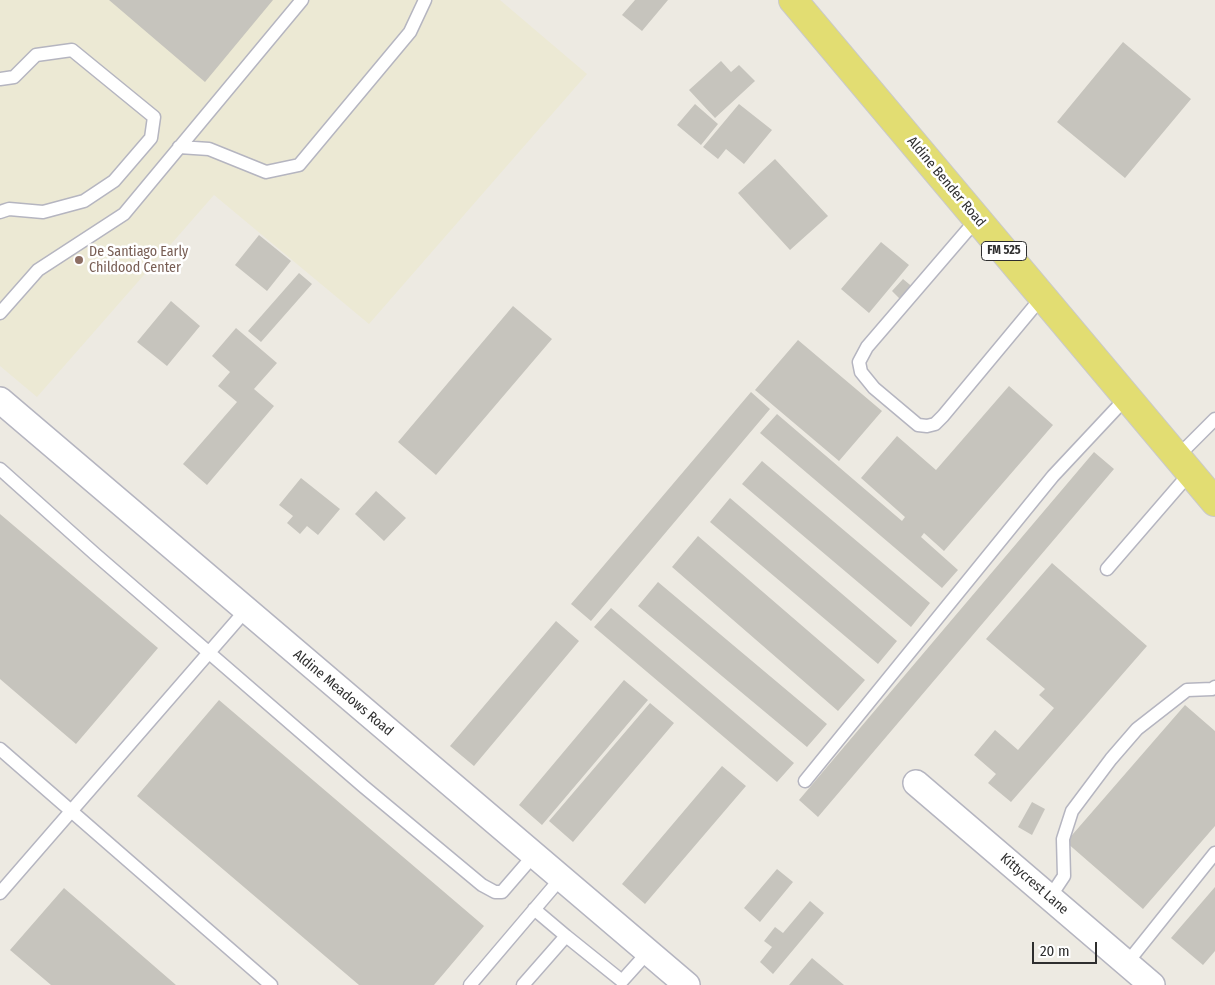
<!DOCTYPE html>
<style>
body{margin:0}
#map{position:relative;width:1215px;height:985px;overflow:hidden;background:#edeae2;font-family:"Fira Sans Condensed",sans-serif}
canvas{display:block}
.scale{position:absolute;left:1032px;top:942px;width:65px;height:22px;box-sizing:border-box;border:2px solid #2e2e2e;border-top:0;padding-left:6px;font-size:15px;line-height:18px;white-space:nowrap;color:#2e2e2e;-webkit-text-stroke:4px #fff;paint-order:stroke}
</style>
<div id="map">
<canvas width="1215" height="985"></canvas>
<div class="scale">20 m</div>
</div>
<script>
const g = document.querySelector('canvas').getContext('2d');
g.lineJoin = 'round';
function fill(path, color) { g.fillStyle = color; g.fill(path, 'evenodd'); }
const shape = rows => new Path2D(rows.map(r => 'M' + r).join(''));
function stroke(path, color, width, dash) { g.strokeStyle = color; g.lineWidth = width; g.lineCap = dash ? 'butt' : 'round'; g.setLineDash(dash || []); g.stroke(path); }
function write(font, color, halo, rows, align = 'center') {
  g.font = font + ' "Fira Sans Condensed",sans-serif'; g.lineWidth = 5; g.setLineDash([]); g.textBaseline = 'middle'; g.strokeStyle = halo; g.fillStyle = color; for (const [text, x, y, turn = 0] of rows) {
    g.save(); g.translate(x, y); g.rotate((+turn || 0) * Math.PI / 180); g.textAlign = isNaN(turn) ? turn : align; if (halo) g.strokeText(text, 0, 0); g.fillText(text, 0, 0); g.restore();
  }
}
fill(shape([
 [0,0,500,0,587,74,369,324,214,195,37,397,0,366]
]), '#ece9d4');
fill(shape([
 [109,0,273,0,205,82],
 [635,0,668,0,642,31,622,15],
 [1123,42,1191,99,1125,178,1057,122],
 [721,61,731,72,739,65,755,81,715,118,689,90],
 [695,104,718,124,701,145,677,125],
 [739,104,772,130,744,164,726,149,718,159,703,147],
 [775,159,828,216,790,250,738,193],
 [259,235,291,261,267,291,235,265],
 [881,242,909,265,869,313,841,289],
 [299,273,312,284,261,342,248,331],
 [903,279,915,289,903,302,892,291],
 [171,301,200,326,167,366,137,342],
 [513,306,552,339,436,475,398,442],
 [236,328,277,363,254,389,274,406,207,485,183,464,237,402,218,386,230,372,212,356],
 [798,340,882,411,839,461,755,390],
 [1009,386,1053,425,944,551,924,533,921,537,958,570,942,588,760,433,777,414,902,521,905,517,861,478,897,436,936,470],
 [751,392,770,409,591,621,571,604],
 [1094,452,1114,469,818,817,799,800],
 [762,461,930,603,911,627,742,484],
 [301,478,340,509,318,535,307,526,300,534,287,523,293,516,279,505],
 [376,491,406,518,384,541,355,514],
 [730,498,897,641,878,664,710,522],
 [0,514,158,648,76,744,0,679],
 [698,536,865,680,838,711,672,567],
 [1052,563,1147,646,1011,802,988,783,996,774,974,755,995,730,1018,750,1054,708,1039,695,1045,689,986,639],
 [658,582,827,724,807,747,638,606],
 [611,608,794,763,777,782,594,627],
 [556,621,579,641,474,766,450,746],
 [624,680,648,700,542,825,519,805],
 [219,700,484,926,434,985,359,985,137,796],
 [650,703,674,723,573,842,549,821],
 [1185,705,1215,731,1215,826,1143,909,1066,842],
 [722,766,746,786,645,904,622,884],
 [1032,802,1045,809,1032,835,1018,827],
 [777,869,793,882,760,922,744,908],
 [1215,887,1215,951,1203,965,1171,938],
 [64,888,176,985,51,985,10,950],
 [810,901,824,913,773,974,760,962,772,947,764,941,775,927,783,933],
 [812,958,844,985,789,985]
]), '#c6c4bd');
const lane = shape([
 [0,79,14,77,36,55,72,50,154,117,151,138,114,181,84,201,43,212,9,209,0,212],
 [179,147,209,149,266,172,299,165,410,32,425,0],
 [977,219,867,347,859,362,861,372,874,388,918,425,927,426,935,424,943,416,1042,297],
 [0,313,38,270,124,214,302,0],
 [1177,457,1215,419],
 [0,469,95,554,363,786,482,885,495,892,502,892,534,855],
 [1107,569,1190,473],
 [0,749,271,985],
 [805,781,1053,476,1127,397],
 [0,893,246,610],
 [1050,897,1064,876,1063,839,1072,811,1111,759,1137,729,1187,690,1212,689,1215,687],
 [534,909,566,936],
 [1127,963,1215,853],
 [470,985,561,878],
 [523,985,566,936,622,981,648,952]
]);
const street = shape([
 [0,400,687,985],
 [916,783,1152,985]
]);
const primary = shape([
 [793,0,1215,502]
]);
stroke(lane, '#b5b5c0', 15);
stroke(street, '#b5b5c0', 28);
stroke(primary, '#c9c9c9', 30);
stroke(lane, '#fff', 12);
stroke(street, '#fff', 25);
stroke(primary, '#e2dd72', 28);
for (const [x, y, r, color] of [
 [79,260,5,"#8d6e63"]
]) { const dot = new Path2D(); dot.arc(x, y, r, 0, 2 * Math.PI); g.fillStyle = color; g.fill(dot); stroke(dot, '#fff', 2); }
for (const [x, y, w] of [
 [1004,251,45]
]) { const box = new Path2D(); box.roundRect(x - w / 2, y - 9.5, w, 19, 4); g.fillStyle = '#fff'; g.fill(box); stroke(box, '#2e2e2e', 1); }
write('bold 12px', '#2e2e2e', null, [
 ["FM 525",1004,251]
]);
write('14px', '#2e2e2e', '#fff', [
 ["Aldine Bender Road",946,182,50],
 ["Aldine Meadows Road",343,693,40],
 ["Kittycrest Lane",1034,884,41]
]);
write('14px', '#785e54', '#fff', [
 ["De Santiago Early",89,252],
 ["Childood Center",89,268]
], 'left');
</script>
